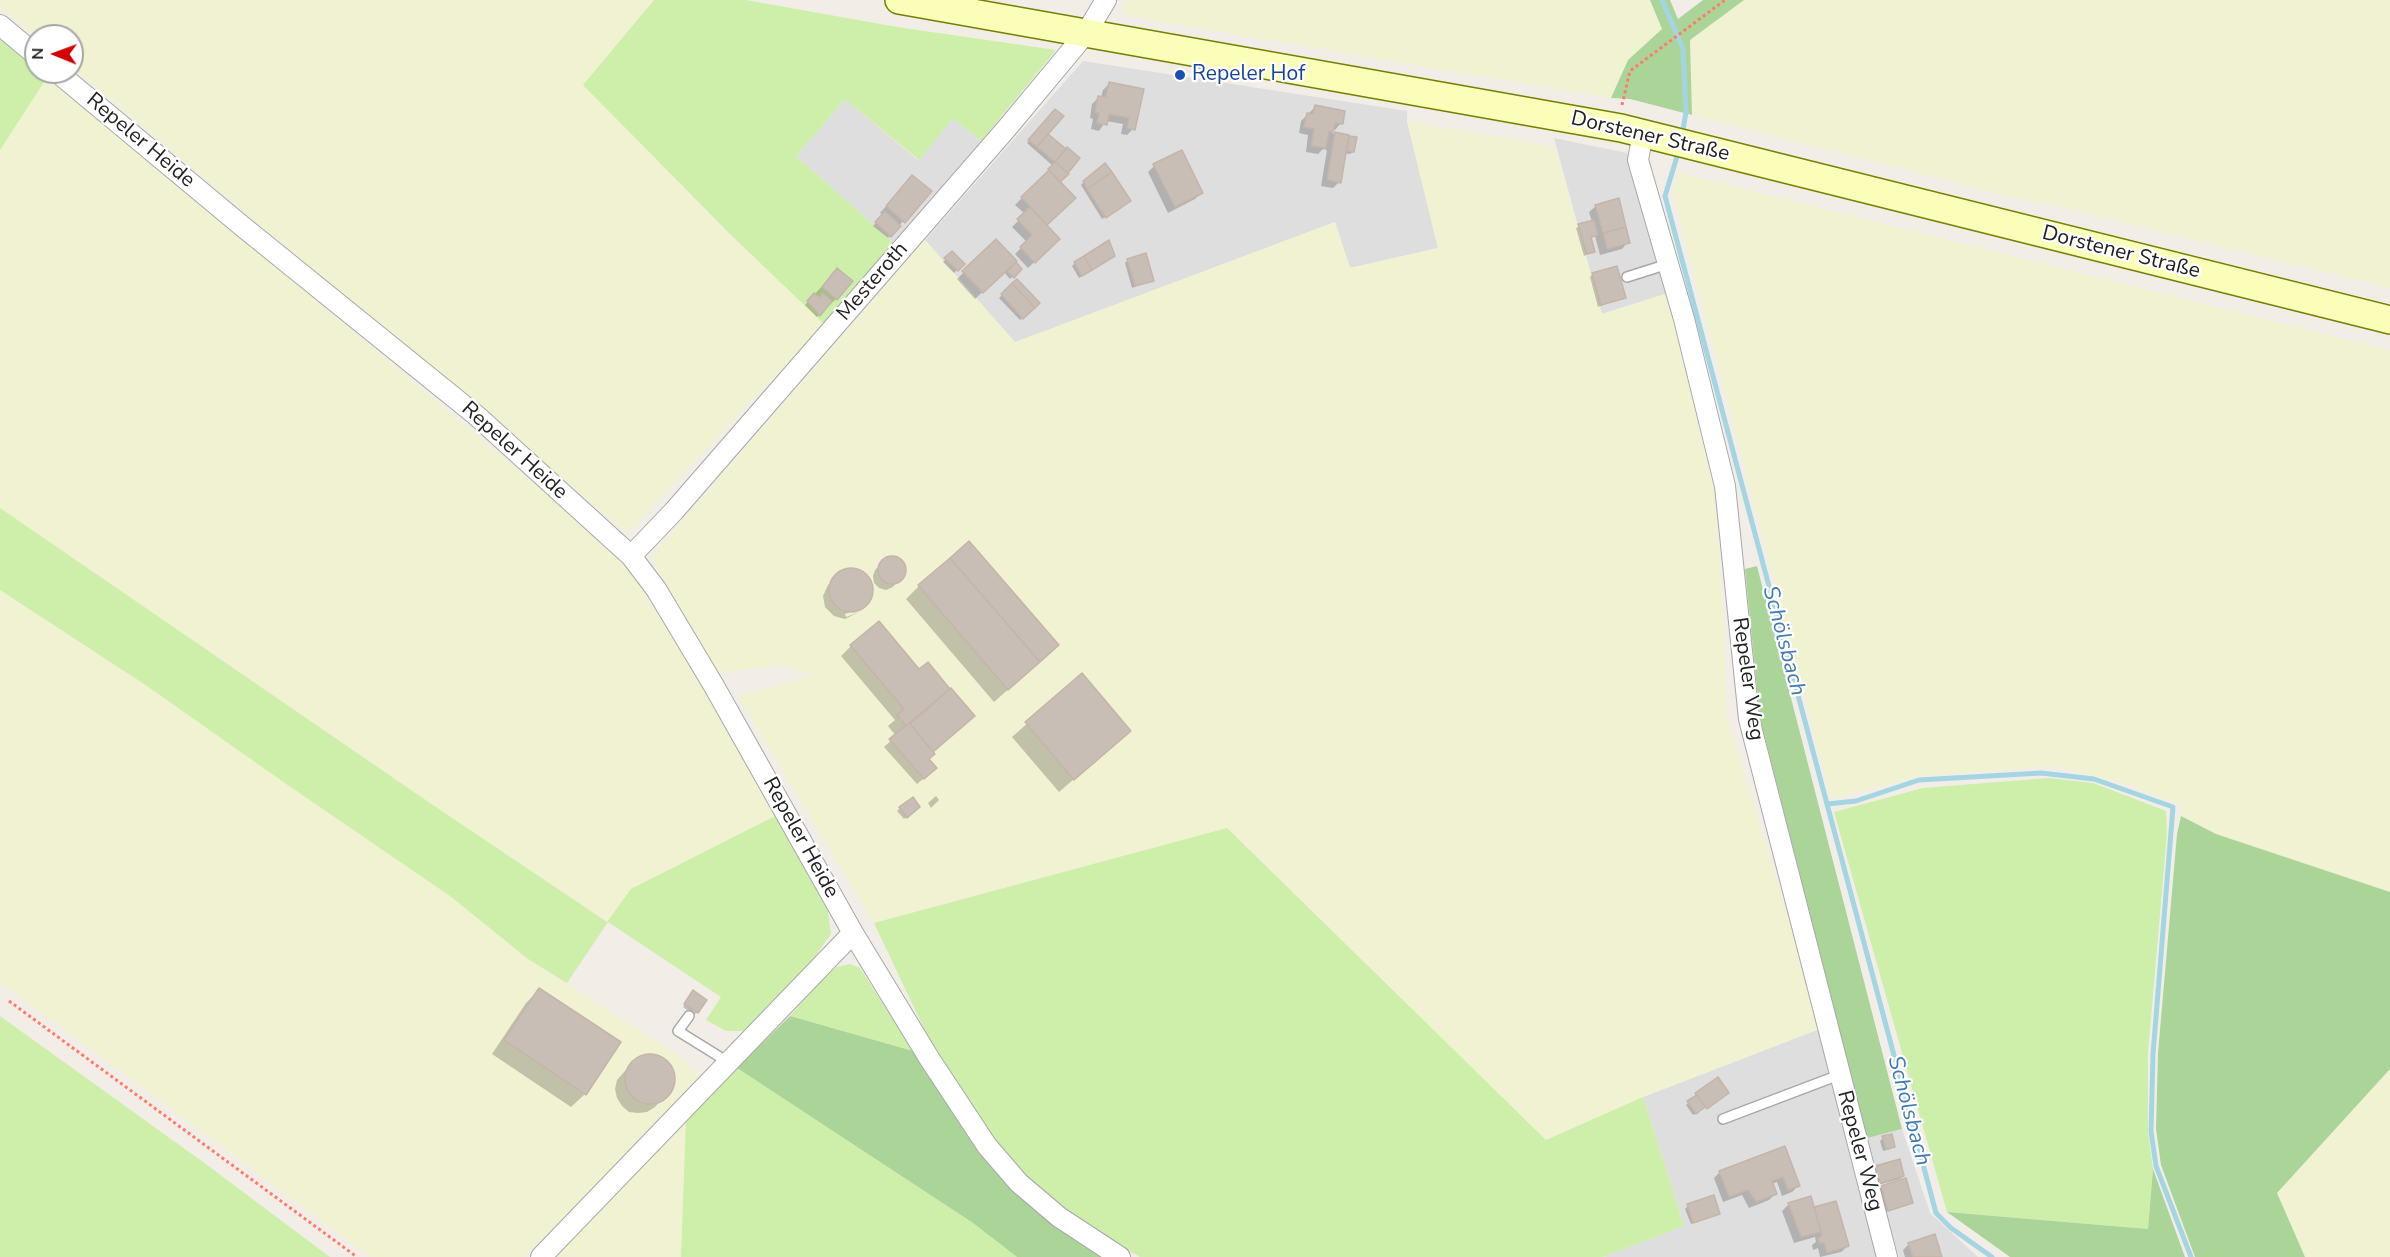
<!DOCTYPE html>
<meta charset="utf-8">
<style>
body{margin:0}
#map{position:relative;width:2390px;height:1257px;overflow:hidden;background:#f2eee7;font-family:"Nunito Sans",sans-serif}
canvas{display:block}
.north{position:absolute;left:24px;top:24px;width:60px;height:60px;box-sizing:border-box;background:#fff;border:2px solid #a6a6a6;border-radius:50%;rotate:271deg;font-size:16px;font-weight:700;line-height:24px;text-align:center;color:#212121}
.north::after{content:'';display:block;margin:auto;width:21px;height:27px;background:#d20001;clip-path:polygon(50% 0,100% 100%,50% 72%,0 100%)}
</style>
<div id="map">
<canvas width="2390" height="1257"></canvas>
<div class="north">N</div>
</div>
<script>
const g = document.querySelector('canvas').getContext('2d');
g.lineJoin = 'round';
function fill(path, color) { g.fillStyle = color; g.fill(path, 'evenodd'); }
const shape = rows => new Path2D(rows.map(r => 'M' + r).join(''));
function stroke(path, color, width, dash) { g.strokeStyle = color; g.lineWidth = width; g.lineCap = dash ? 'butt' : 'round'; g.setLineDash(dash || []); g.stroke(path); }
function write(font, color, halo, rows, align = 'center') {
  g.font = font + ' "Nunito Sans",sans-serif'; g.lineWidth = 4.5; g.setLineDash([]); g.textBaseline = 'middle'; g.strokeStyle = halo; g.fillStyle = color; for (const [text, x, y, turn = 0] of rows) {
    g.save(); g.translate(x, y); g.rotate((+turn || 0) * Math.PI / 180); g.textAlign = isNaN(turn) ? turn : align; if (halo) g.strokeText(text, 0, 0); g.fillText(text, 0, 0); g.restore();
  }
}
fill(shape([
 [1083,61,1407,111,1407,121,1438,248,1350,268,1335,222,1015,343,925,240],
 [845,99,918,160,953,118,981,141,895,244,796,156],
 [1554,138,1627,153,1668,293,1602,314],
 [1822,1028,1886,1257,1603,1257,1684,1226,1643,1097],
 [1902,1129,1930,1213,1978,1257,1899,1257,1865,1138]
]), '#dfdede');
fill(shape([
 [0,0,654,0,583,85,730,234,824,324,627,533,72,67,72,36,36,37,0,7],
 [1125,0,1650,0,1662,29,1628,60,1611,98,1155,21,1126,15,1122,9],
 [1744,0,2390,0,2390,288,2050,204,2024,200,1692,115,1690,40],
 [48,76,620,555,667,629,779,814,631,889,608,922,427,801,0,508,0,150],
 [1407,121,1555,147,1602,314,1668,293,1714,490,1723,609,1727,718,1822,1028,1643,1097,1546,1140,1227,828,874,923,738,696,814,675,783,665,718,673,651,557,925,240,1015,342,1335,222,1350,268,1438,248],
 [1678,172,2390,350,2390,892,2216,834,2181,816,2181,805,2131,785,2053,766,1921,776,1831,799,1673,194],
 [0,590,147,686,450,896,528,959,681,1057,702,1078,687,1093,681,1257,549,1257,622,1159,524,1257,370,1257,0,982],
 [2390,1069,2390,1257,2305,1257,2277,1193]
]), '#f0f2d2');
fill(shape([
 [654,0,746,0,897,27,1056,50,981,141,953,118,919,160,845,99,796,156,895,244,824,324,730,234,583,85],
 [0,36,36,66,36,72,43,72,48,76,0,150],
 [0,508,427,801,607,922,631,889,779,814,826,899,831,934,803,974,743,1031,726,1031,706,1020,721,997,608,922,567,983,528,959,450,896,282,781,147,686,0,590],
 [2049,778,2093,783,2166,811,2167,833,2148,1053,2148,1131,2153,1169,2148,1229,1947,1212,1834,812,1923,788],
 [1227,828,1546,1140,1643,1097,1684,1226,1603,1257,1140,1257,1064,1210,1008,1159,980,1118,927,1035,874,923],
 [850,964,860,968,913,1051,790,1016,821,980,837,967],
 [0,1016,203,1162,330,1257,0,1257],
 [737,1068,973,1223,1017,1257,681,1257,686,1117]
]), '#cdefaa');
fill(shape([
 [1650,0,1670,0,1678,19,1703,0,1744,0,1690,40,1692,115,1630,99,1611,98,1628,60,1662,29],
 [1757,566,1902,1129,1867,1138,1760,718,1745,569],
 [2181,816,2216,834,2390,892,2390,1069,2277,1193,2305,1257,2195,1257,2161,1165,2156,1129,2158,1053,2177,834],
 [790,1016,913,1051,965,1132,1006,1184,1058,1226,1109,1257,1017,1257,973,1223,737,1068],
 [2153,1169,2185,1257,2010,1257,1947,1212,2148,1229]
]), '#abd499');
fill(shape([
 [1109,84,1142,90,1133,129,1127,135,1121,134,1123,124,1106,121,1099,131,1091,129,1093,119,1090,118,1092,104,1099,97,1101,98,1103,90],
 [1315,107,1341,123,1335,130,1332,129,1332,133,1347,136,1346,142,1350,138,1353,152,1350,154,1344,153,1339,182,1333,188,1321,186,1327,150,1323,149,1318,154,1306,152,1308,135,1299,133,1301,121],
 [1055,111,1046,134,1078,159,1058,182,1074,198,1045,225,1058,239,1028,268,1015,254,1027,242,1012,227,1025,214,1015,205,1053,166,1027,143],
 [1154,166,1202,192,1195,199,1168,213,1148,172],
 [1084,182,1127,203,1102,219,1081,185],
 [906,184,929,192,888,238,873,226,883,215,880,213],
 [1596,206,1628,242,1622,249,1600,255,1595,236,1590,239,1593,251,1584,256,1576,228,1592,222,1589,212],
 [996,241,1020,269,1010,279,1004,272,975,299,957,279],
 [952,253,963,264,954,273,943,262],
 [1110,259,1079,278,1072,266,1075,263],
 [1128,260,1152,280,1132,288,1125,263],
 [1593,274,1624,297,1598,307,1590,277],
 [831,276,836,299,817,317,805,305],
 [1017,281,1038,303,1020,320,999,298],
 [888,558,895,558,901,561,904,567,904,574,893,587,886,590,879,588,874,583,873,576,875,570],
 [844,570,856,570,866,576,872,586,871,598,864,607,845,614,846,617,859,612,845,619,834,616,825,607,823,596,828,585],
 [919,586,1047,655,994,702,906,599],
 [851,646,919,671,927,664,973,716,932,753,927,759,928,775,917,784,884,747,896,736,888,726,895,720,841,656],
 [1082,675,1129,731,1059,792,1012,737],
 [936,796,939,800,931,808,928,803],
 [900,808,916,809,904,819,897,811],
 [539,990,585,1094,571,1107,492,1054,526,1003],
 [691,995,697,1012,694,1015,683,1007],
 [650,1055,659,1057,667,1062,672,1070,673,1079,672,1088,655,1107,647,1112,638,1113,629,1112,622,1106,617,1098,615,1089,617,1080,633,1062,641,1056],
 [1696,1094,1725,1096,1693,1115,1686,1105,1695,1098],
 [1883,1138,1893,1146,1891,1149,1883,1151,1880,1141],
 [1784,1148,1798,1186,1792,1192,1782,1196,1777,1182,1772,1184,1775,1194,1769,1200,1749,1208,1742,1195,1723,1202,1714,1178,1720,1172],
 [1876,1167,1903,1176,1900,1179,1878,1185,1873,1170],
 [1882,1187,1912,1203,1886,1212,1879,1190],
 [1789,1204,1848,1246,1841,1252,1820,1257,1818,1248,1813,1250,1812,1245,1816,1242,1815,1237,1794,1243,1782,1211],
 [1688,1206,1718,1213,1691,1224,1685,1209],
 [1909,1244,1940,1257,1905,1257,1903,1250]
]), '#0003');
stroke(shape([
 [1662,0,1683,49,1686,112,1682,136],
 [1679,150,1665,196,1936,1213,1951,1228,1992,1257],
 [1827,804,1856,801,1919,780,2041,773,2094,779,2173,807,2153,1054,2151,1131,2156,1166,2191,1257]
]), '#a5d5e3', 5);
const building = shape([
 [1109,82,1144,89,1135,130,1127,128,1129,118,1109,114,1107,125,1097,123,1099,113,1095,112,1098,96,1106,97,1109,82],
 [1315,105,1345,111,1343,124,1335,123,1333,132,1329,131,1326,148,1311,146,1314,129,1304,127,1307,113,1313,114,1315,105],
 [1055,109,1064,116,1037,147,1028,140,1055,109],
 [1335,132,1349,135,1341,183,1327,180,1335,132],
 [1048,134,1066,149,1055,162,1037,147,1048,134],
 [1349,136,1357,137,1354,152,1347,151,1349,136],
 [1067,147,1080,158,1068,173,1055,162,1067,147],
 [1182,150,1203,193,1175,207,1153,164,1182,150],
 [1055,162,1069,174,1060,182,1048,169,1055,162],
 [1105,163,1112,172,1087,189,1083,181,1105,163],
 [1049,170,1076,198,1047,225,1021,197,1049,170],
 [1112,172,1131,201,1106,218,1087,189,1112,172],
 [912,175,932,191,905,223,886,206,912,175],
 [1619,198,1626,227,1603,233,1595,205,1619,198],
 [1030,207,1060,239,1035,263,1020,247,1032,235,1017,219,1030,207],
 [885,211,901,226,891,237,875,222,885,211],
 [1594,220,1598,235,1591,237,1595,252,1587,254,1578,224,1594,220],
 [1626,227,1630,243,1607,249,1603,233,1626,227],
 [996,239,1017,261,983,293,962,271,996,239],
 [1109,240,1115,256,1092,270,1084,256,1109,240],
 [952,251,965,264,958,271,944,258,952,251],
 [1146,253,1154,281,1135,286,1127,259,1146,253],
 [1084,256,1092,270,1082,276,1074,262,1084,256],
 [1016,262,1022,269,1014,278,1007,271,1016,262],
 [1617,266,1626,298,1601,305,1592,273,1617,266],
 [837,268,853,281,837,300,822,287,837,268],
 [1017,279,1040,303,1035,308,1012,283,1017,279],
 [1012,283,1035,308,1023,319,1001,294,1012,283],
 [814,293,819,297,823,293,832,301,820,316,807,301,814,293],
 [969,541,1059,645,1040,662,950,558,969,541],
 '878 570a14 14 0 1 1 28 0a14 14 0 1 1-28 0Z',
 [950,558,1040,662,1008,690,918,585,950,558],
 '829 590a22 22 0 1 1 44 0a22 22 0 1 1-44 0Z',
 [879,621,919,669,928,662,950,689,906,726,897,715,904,709,850,645,879,621],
 [1082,673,1131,731,1074,780,1025,722,1082,673],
 [951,688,975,716,933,752,910,724,951,688],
 [909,723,935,754,929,759,937,768,924,779,889,739,909,723],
 [913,797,920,807,907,818,899,807,913,797],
 [539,988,621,1042,586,1095,504,1040,539,988],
 [693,990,707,1000,698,1013,684,1004,693,990],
 '625 1079a25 25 0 1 1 50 0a25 25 0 1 1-50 0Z',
 [1718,1077,1729,1093,1707,1109,1695,1093,1718,1077],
 [1697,1095,1705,1107,1696,1114,1687,1101,1697,1095],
 [1892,1134,1895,1147,1886,1149,1882,1136,1892,1134],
 [1785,1146,1800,1186,1788,1190,1783,1177,1772,1181,1777,1194,1756,1202,1748,1190,1729,1197,1719,1171,1785,1146],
 [1900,1159,1904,1176,1880,1183,1875,1166,1900,1159],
 [1906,1178,1913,1203,1888,1211,1881,1186,1906,1178],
 [1714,1195,1720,1214,1693,1223,1687,1204,1714,1195],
 [1811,1196,1821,1232,1801,1237,1788,1203,1811,1196],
 [1836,1201,1849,1246,1827,1253,1824,1243,1820,1244,1818,1238,1822,1236,1814,1207,1836,1201],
 [1935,1234,1942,1257,1913,1257,1908,1243,1935,1234]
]);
fill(building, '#c8beb6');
stroke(building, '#c5b5a8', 1.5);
const lane = shape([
 [1627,277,1668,264],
 [689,1016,678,1031,728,1062],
 [1723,1119,1839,1075]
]);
const street = shape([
 [0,25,36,55],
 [57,72,242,226,477,416,631,556,656,589,714,686,853,933,929,1058,987,1146,1019,1183,1059,1217,1120,1257],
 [1643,133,1638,160,1684,319,1725,486,1749,719,1887,1257],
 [631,556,674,511,1007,128,1086,33,1106,0],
 [541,1257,853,933]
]);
const secondary = shape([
 [899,0,1621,128,2390,320]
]);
stroke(lane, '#a8a8a8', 12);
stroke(street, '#a8a8a8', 22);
stroke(secondary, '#738000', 30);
stroke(shape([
 [1622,105,1630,71,1725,0],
 [9,1001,357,1257]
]), '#ff7a6b', 3, [3, 3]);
stroke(lane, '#fff', 9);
stroke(street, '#fff', 20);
stroke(secondary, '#fbfeb9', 27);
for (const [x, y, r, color] of [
 [1180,75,6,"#1a4fb4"]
]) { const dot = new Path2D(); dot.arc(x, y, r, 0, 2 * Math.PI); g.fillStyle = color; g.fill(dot); stroke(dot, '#fff', 2); }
write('21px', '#164399', '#fff', [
 ["Repeler Hof",1192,75]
], 'left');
write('21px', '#212121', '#fff', [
 ["Dorstener Straße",1650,137,13],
 ["Repeler Heide",140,141,40],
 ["Dorstener Straße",2121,253,14],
 ["Mesteroth",873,282,-49],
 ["Repeler Heide",514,451,42],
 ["Repeler Weg",1747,679,82],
 ["Repeler Heide",800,838,61],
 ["Repeler Weg",1859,1151,75]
]);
write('italic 22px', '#417ab2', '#fff', [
 ["Schölsbach",1783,641,75],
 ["Schölsbach",1908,1111,75]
]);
</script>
